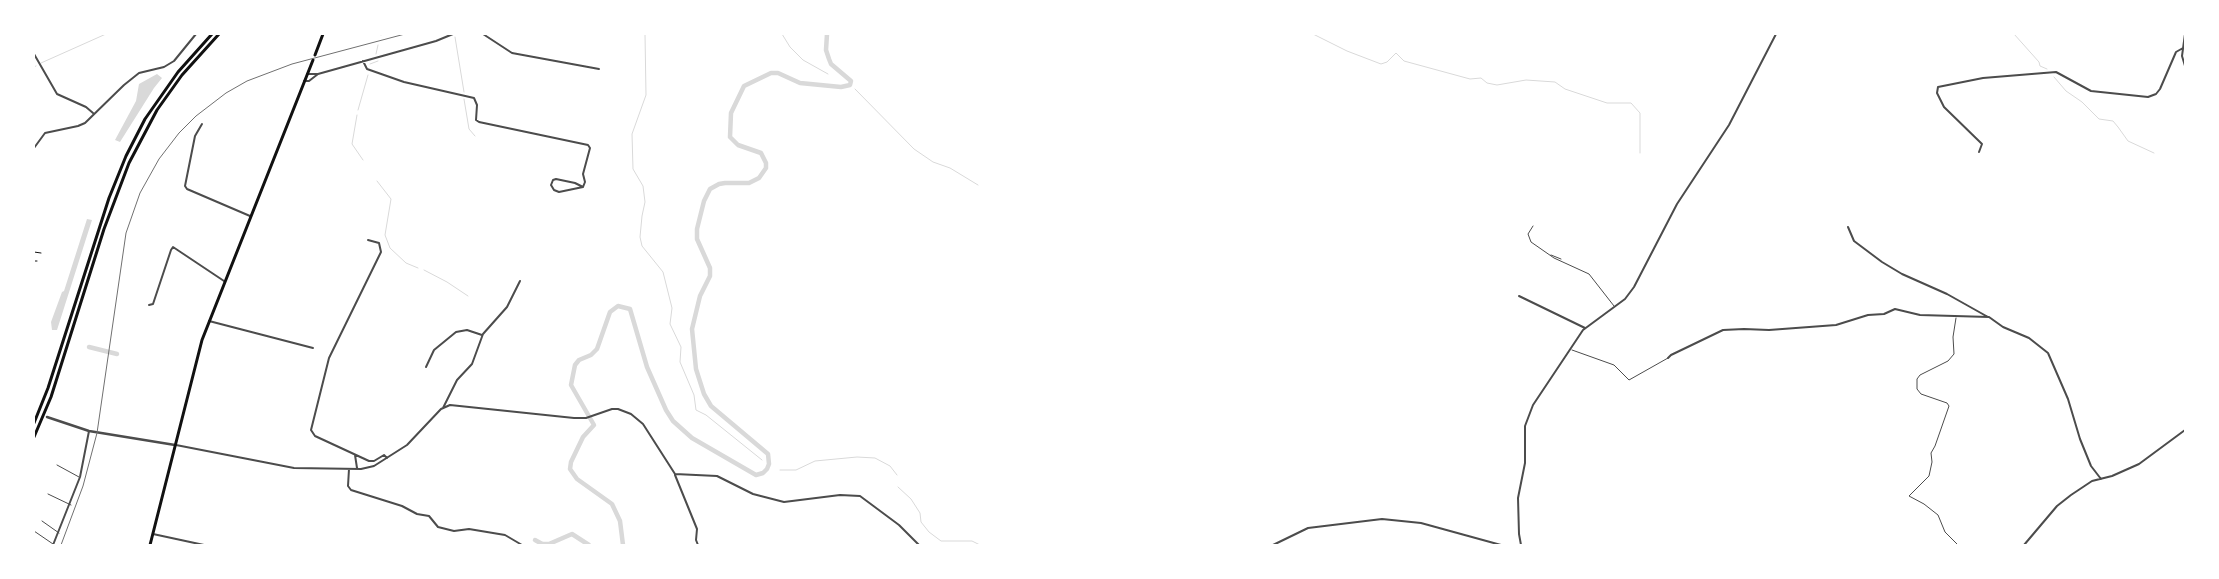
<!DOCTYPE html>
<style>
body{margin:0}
#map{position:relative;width:2219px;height:579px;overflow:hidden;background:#fff;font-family:Cabin,sans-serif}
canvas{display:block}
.frame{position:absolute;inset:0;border:35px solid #fff;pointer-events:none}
</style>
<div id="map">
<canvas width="2219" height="579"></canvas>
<div class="frame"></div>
</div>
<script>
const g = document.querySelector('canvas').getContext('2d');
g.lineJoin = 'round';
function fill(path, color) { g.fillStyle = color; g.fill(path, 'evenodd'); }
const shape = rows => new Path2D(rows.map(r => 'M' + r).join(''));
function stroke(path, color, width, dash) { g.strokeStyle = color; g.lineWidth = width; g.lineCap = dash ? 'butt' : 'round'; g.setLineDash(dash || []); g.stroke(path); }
fill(shape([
 [157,74,162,78,154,88,120,142,115,140,136,101,139,84],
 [87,219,92,220,57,330,52,330,51,322,62,292,64,291]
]), '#d9d9d9');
stroke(shape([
 [645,34,646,95,632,134,633,169,643,186,645,202,642,216,640,237,642,246,663,272,672,308,670,324,681,347,680,362,694,395,696,410,706,415,762,460],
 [782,34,790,47,803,60,828,74],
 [1313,34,1347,51,1381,64,1387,62,1396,53,1404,61,1470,79,1481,78,1487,83,1497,85,1526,80,1555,82,1565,89,1607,103,1631,103,1640,113,1640,153],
 [2014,34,2039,62,2040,66,2047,69],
 [381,35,381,34],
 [455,37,464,92],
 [376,54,378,45],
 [41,63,106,34],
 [370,64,378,61],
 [34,67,36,66],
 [2054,77,2066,91,2082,102,2099,119,2113,121,2118,127,2128,141,2154,153],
 [855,89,914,149,933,162,950,168,978,185],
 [464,99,469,129,475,136],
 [358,110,368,75],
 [357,115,352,144,363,160],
 [377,181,391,199,385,235,390,248,406,263,418,268],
 [424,270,447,282,468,296],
 [780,470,796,470,815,461,857,457,875,458,890,466,897,475],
 [898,487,911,499,920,513,921,522,929,532,941,541,972,541,980,545]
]), '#d9d9d9', 1);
stroke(shape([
 [89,347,117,354],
 [535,540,544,545],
 [543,544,549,544,572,534,589,545],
 [623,545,620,521,612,504,577,479,570,469,571,462,583,437,594,425,571,385,575,365,579,360,591,355,597,349,610,312,618,306,630,309,647,367,666,410,673,421,692,438,756,475,763,473,767,469,769,464,768,454,711,406,704,394,696,369,692,329,700,296,710,276,710,268,697,239,697,229,704,201,710,189,719,184,725,183,749,183,759,178,766,168,766,163,761,153,738,145,730,137,731,113,744,86,771,73,778,73,800,83,841,87,850,85,851,81,831,64,829,59,826,50,827,34]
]), '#d9d9d9', 4.5);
stroke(shape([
 [34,252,41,253],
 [34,261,37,261]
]), '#111', 1);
stroke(shape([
 [1533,226,1528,234,1531,242,1554,258,1589,274,1614,306],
 [1551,255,1561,259],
 [1956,318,1953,337,1954,354,1948,361,1920,375,1917,379,1917,389,1921,394,1947,403,1949,406,1935,446,1931,453,1932,462,1929,476,1909,496,1924,504,1938,515,1945,532,1958,545],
 [1572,350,1614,365,1629,380,1668,358],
 [57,465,79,477],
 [48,494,71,505],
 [42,521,59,533],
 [34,531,53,544]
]), '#4c4c4c', 1);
stroke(shape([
 [483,34,512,53,599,69],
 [2185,34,2182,56,2185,66],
 [34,54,57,94,86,107,93,113],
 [363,61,367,69,404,82,474,98,477,105,476,120,479,122,588,145,590,148,583,174,585,182,583,187,559,192,554,190,551,185,553,180,556,179,575,183,583,187],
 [318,74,436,41,453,34],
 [304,81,309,81,318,74,307,74],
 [202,124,195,136,185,186,187,189,250,216],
 [34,148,45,133,78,126,85,123,124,85,139,73,164,67,174,61,196,34],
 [1979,152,1982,144,1944,107,1937,93,1938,87,1983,78,2056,72,2091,91,2148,97,2156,94,2160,89,2176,52,2183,48],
 [1848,227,1854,241,1882,262,1902,274,1947,294,1988,317],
 [368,240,379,243,381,252,329,358,311,430,315,436,369,461,374,461,384,455,387,458],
 [1519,296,1585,328],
 [149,305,153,304,171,250,173,247,224,281],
 [209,321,313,348],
 [1668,358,1671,355,1723,330,1744,329,1769,330,1836,325,1868,315,1884,314,1895,309,1920,315,1989,317,2003,327,2029,338,2048,353,2068,399,2080,439,2091,466,2101,479],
 [426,367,434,350,456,332,467,330,482,335],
 [443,408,457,380,472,364,483,334,507,307,520,281],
 [176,445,294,468,361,469,374,466,407,445,441,409,450,405,574,418,586,418,612,409,618,409,631,414,643,424,675,474,717,476,753,494,784,502,840,495,860,496,899,525,919,545],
 [355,455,357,468],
 [349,469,348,486,351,490,402,506,417,514,429,516,438,527,454,531,469,529,505,535,522,545],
 [675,475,697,529,696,540,698,545],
 [153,534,204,545],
 [53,545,80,477,89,431],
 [1273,545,1308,528,1382,519,1421,523,1501,545],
 [1521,545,1519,534,1518,498,1525,463,1525,426,1533,405,1583,330,1625,299,1634,287,1677,204,1729,125,1776,34],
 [2024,545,2057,506,2071,495,2092,481,2112,476,2139,464,2185,430]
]), '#4c4c4c', 2);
stroke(shape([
 [47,417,89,431,175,445]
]), '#4c4c4c', 2.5);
stroke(shape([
 [315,55,323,34],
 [150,545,202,340,313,60]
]), '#111', 3);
stroke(shape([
 [34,423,48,388,109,198,126,156,145,119,178,72,212,34],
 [34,437,51,397,104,229,129,163,157,110,182,75,219,34]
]), '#111', 3);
stroke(shape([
 [61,545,83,486,97,433,126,233,140,193,159,159,179,133,196,116,226,93,247,81,292,64,405,34]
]), '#707070', 1);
</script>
